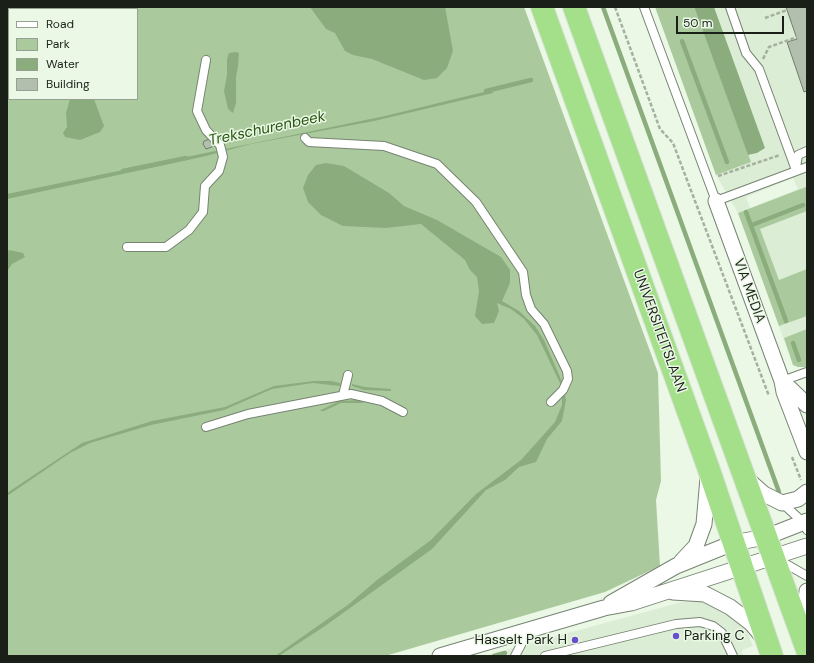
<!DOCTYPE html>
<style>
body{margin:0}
#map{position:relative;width:814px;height:663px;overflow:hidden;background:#eaf8e5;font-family:"DM Sans",sans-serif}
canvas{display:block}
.frame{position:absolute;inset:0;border:8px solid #1a1f18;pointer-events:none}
.legend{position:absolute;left:8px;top:8px;width:130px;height:92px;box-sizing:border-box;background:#eaf8e5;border:1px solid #97a193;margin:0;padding:5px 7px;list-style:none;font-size:12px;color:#1a1f18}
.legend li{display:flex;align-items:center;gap:8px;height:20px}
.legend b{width:20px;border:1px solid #97a193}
.scale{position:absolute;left:676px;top:16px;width:108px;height:18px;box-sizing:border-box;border:2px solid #1a1f18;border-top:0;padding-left:5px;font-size:12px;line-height:14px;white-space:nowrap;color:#1a1f18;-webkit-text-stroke:3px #eaf8e5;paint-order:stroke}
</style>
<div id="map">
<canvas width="814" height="663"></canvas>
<div class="frame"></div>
<ul class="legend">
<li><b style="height:5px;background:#fff"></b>Road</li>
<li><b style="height:11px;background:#aaca9d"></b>Park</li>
<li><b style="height:11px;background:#8bad7d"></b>Water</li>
<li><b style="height:11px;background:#b3bfae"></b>Building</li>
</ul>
<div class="scale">50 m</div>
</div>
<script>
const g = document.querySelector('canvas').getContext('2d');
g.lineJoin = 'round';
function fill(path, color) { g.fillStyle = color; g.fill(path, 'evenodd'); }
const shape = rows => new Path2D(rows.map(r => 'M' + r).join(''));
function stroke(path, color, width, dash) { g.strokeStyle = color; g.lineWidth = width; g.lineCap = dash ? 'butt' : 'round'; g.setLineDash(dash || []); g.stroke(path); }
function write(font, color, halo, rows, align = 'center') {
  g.font = font + ' "DM Sans",sans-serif'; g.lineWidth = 3; g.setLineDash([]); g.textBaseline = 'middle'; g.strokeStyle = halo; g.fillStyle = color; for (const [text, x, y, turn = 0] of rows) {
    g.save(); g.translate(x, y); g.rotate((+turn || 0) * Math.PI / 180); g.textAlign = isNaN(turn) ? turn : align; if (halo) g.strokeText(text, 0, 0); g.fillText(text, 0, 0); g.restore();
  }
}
fill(shape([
 [714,7,807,7,807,367,798,367,793,365,738,213,716,175,750,162,748,155,757,153,765,148],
 [793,178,798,189,750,208,746,197],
 [700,601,721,607,739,621,748,634,753,646,742,650,743,656,484,656,682,602]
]), '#dbedd4');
fill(shape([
 [7,7,524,7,658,373,661,481,656,500,660,566,605,592,385,656,7,656],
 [9,9,137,9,137,99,9,99],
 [655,7,694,7,751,162,716,175],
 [806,187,807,211,760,229,779,280,807,269,807,316,779,326,738,213],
 [807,329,807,367,798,367,793,365,784,338]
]), '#aaca9d');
fill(shape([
 [86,7,124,7,124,9,85,9],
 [310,7,445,7,453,51,447,68,437,78,424,80,372,59,353,55,345,51,335,33,326,29],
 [694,7,714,7,765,148,757,153,748,155],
 [236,52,239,53,238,66,236,77,236,103,233,113,228,109,224,91,227,75,227,59,229,53],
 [492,90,493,93,374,121,251,144,206,156,7,199,7,194,385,116],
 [70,99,94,99,104,126,100,132,80,140,65,137,63,133,67,127,66,113],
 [326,163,344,166,389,193,404,206,437,220,501,257,510,270,510,283,502,301,519,311,535,326,544,340,563,384,566,400,562,421,547,439,536,462,519,467,505,480,486,490,432,549,325,626,279,656,275,656,349,604,377,580,431,540,476,494,521,460,555,422,562,405,562,394,560,383,537,335,524,319,511,309,497,303,499,311,494,323,482,324,475,316,479,291,477,277,470,270,465,260,421,224,386,228,343,226,321,215,308,202,303,188,308,175,316,165],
 [9,250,23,253,25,257,12,264,7,271,7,252],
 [314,381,331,381,340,383,340,386,313,383,272,389,224,410,151,425,90,443,70,453,7,496,7,493,82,443,152,421,225,407,274,386],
 [352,384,365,387,391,389,391,391,364,390,352,386],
 [359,400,364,403,341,403,324,411,319,411,339,401]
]), '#8bad7d');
stroke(shape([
 [603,7,779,492],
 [682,41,727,162],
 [486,91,531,80],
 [123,171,186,158],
 [746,212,786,321],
 [752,225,803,205],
 [793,343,799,360],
 [494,656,505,653]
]), '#8bad7d', 4.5);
const building = shape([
 [786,7,807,7,807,91,804,92,787,42,797,39,786,7],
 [210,139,213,142,212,147,206,149,203,144,204,141,210,139]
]);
fill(building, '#b3bfae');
stroke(building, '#727e6d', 1);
const service = shape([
 [644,7,716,201,807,167],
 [730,7,746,53,759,69,796,170],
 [305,138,309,142,384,146,437,164,476,202,523,272,526,295,531,309,544,324,567,371,568,379,563,390,551,402],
 [796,168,798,155,807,151],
 [127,247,166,247,189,230,203,212,205,186,219,171,223,157,220,145,206,130,197,111,206,60],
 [782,381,807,372],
 [343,395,348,375],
 [206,427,248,414,351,394,382,401,403,412],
 [782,503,804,523,807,530],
 [779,560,807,576],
 [515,656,523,641,526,631],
 [545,656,676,624,700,622,713,626,722,633,733,656]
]);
const minor = shape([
 [716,201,782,381,784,392,807,452],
 [782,381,807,405],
 [747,479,764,494,782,503,798,499,807,492],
 [681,562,696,546,704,524,708,478],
 [673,592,705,594,730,607,751,623,762,636],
 [611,603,676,566,733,543,766,537,807,521],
 [803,632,807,591],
 [440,656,604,608,631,603,807,546]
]);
const trunk = shape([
 [542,7,708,467,772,656],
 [574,7,807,650]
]);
stroke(service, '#778373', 10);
stroke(minor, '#778373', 17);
stroke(trunk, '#dfe0df', 24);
stroke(shape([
 [615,7,660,129,673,143,769,396],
 [765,18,787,10],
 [763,59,769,47,797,37],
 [298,118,302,128],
 [718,176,780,155],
 [792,457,801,480]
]), '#a5b0a1', 2.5, [4, 2]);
stroke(service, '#fff', 8);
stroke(minor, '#fff', 15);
stroke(trunk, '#a4e08a', 22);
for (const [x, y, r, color] of [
 [676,636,4,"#6751ca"],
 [575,640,4,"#6751ca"]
]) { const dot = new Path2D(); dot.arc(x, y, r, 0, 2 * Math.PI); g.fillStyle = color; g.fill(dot); stroke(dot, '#eaf8e5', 1.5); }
write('14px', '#1a1f18', '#eaf8e5', [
 ["VIA MEDIA",749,291,70],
 ["UNIVERSITEITSLAAN",659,331,70]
]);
write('14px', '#1a1f18', '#eaf8e5', [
 ["Parking C",684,636],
 ["Hasselt Park H",567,640,"right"]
], 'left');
write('italic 15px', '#2b5613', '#eaf8e5', [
 ["Trekschurenbeek",267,129,-12]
]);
</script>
